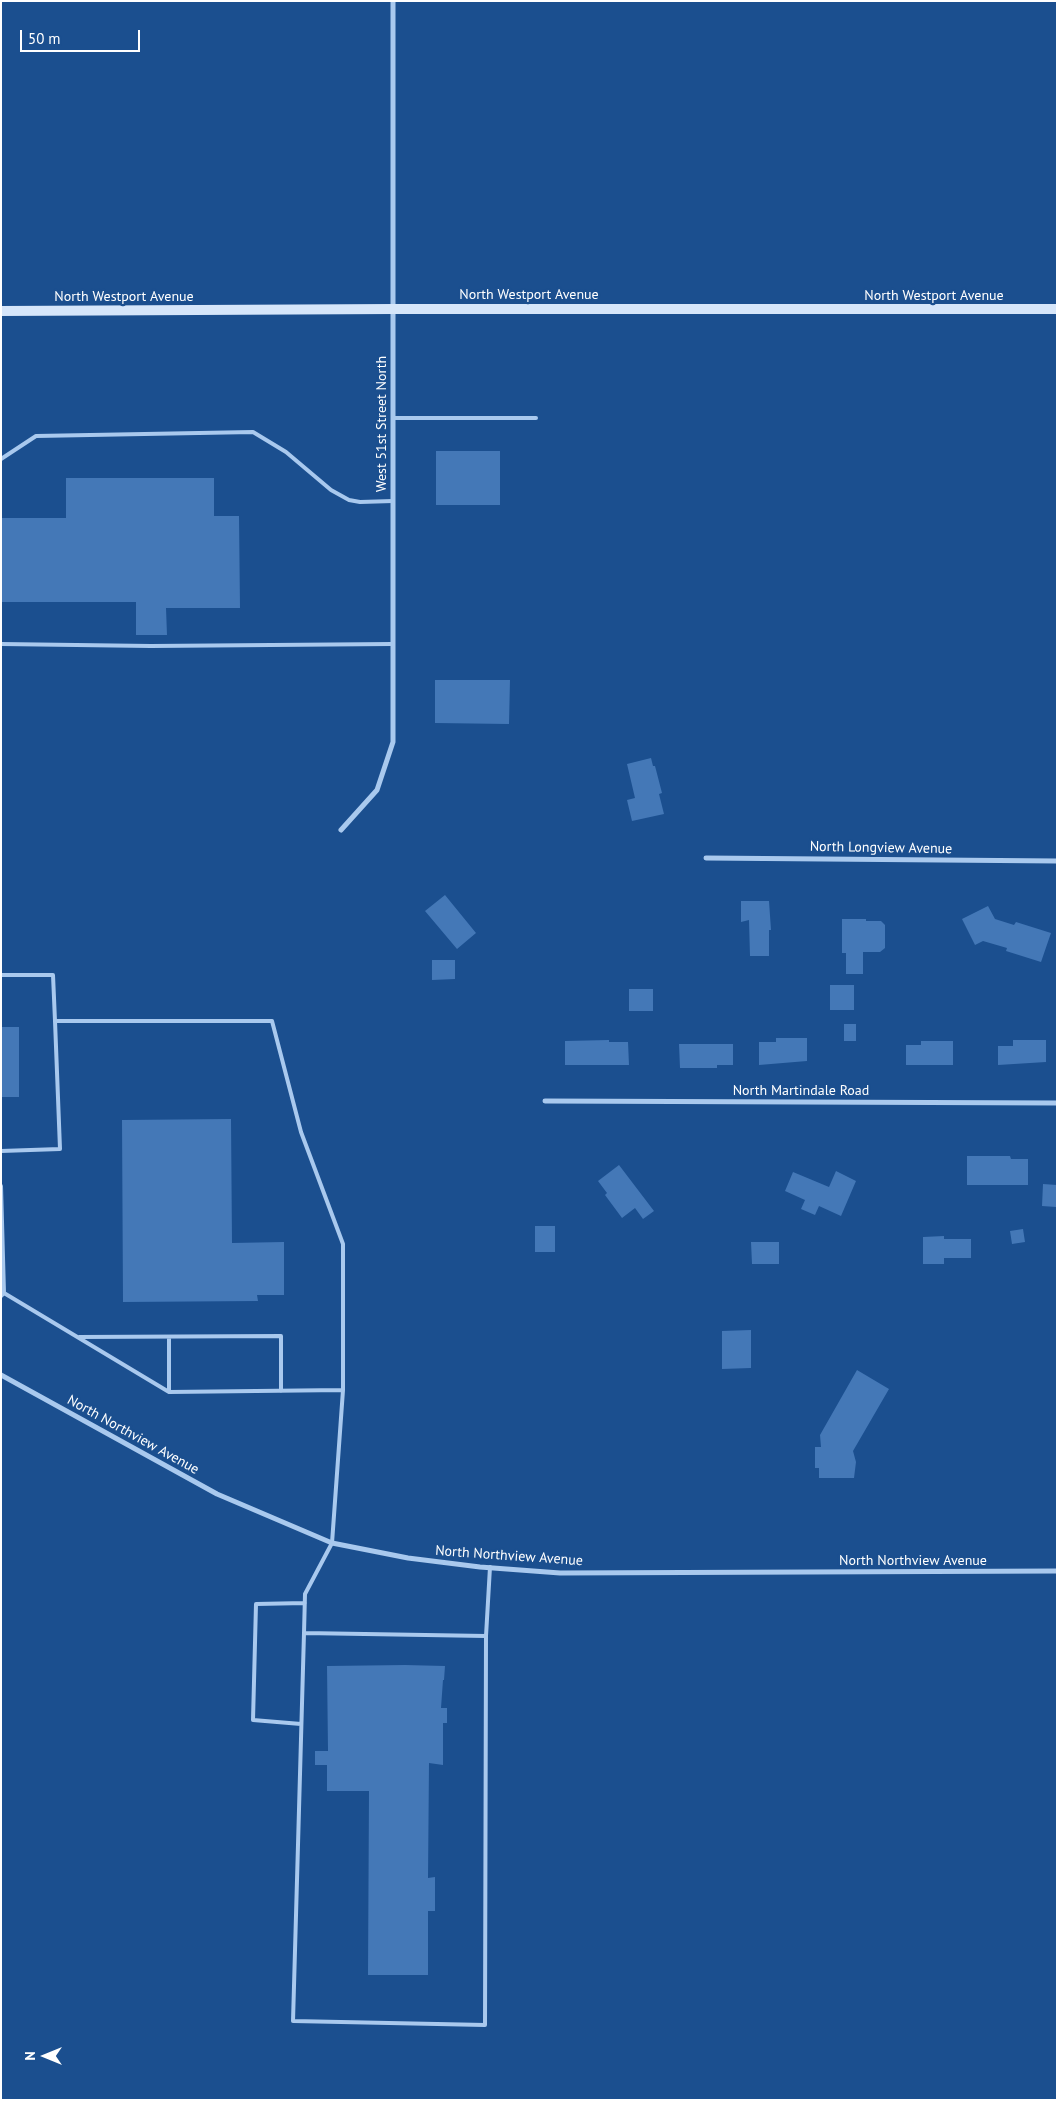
<!DOCTYPE html>
<style>
body{margin:0}
#map{position:relative;width:1058px;height:2101px;overflow:hidden;background:#1b4f8f;font-family:"PT Sans",sans-serif}
canvas{display:block}
.frame{position:absolute;inset:0;border:2px solid #fff;pointer-events:none}
.north{position:absolute;left:20px;top:2031px;width:50px;height:50px;-webkit-text-stroke:4px #1b4f8f;paint-order:stroke;rotate:270deg;font-size:14px;font-weight:700;line-height:20px;text-align:center;color:#fff}
.north::after{content:'';display:block;margin:auto;width:18px;height:22px;background:#fff;clip-path:polygon(50% 0,100% 100%,50% 72%,0 100%)}
.scale{position:absolute;left:20px;top:30px;width:120px;height:22px;box-sizing:border-box;border:2px solid #fff;border-top:0;padding-left:6px;font-size:15px;line-height:18px;white-space:nowrap;color:#fff;-webkit-text-stroke:4px #1b4f8f;paint-order:stroke}
</style>
<div id="map">
<canvas width="1058" height="2101"></canvas>
<div class="frame"></div>
<div class="north">N</div>
<div class="scale">50 m</div>
</div>
<script>
const g = document.querySelector('canvas').getContext('2d');
g.lineJoin = 'round';
function fill(path, color) { g.fillStyle = color; g.fill(path, 'evenodd'); }
const shape = rows => new Path2D(rows.map(r => 'M' + r).join(''));
function stroke(path, color, width, dash) { g.strokeStyle = color; g.lineWidth = width; g.lineCap = dash ? 'butt' : 'round'; g.setLineDash(dash || []); g.stroke(path); }
function write(font, color, halo, rows, align = 'center') {
  g.font = font + ' "PT Sans",sans-serif'; g.lineWidth = 4.5; g.setLineDash([]); g.textBaseline = 'middle'; g.strokeStyle = halo; g.fillStyle = color; for (const [text, x, y, turn = 0] of rows) {
    g.save(); g.translate(x, y); g.rotate((+turn || 0) * Math.PI / 180); g.textAlign = isNaN(turn) ? turn : align; if (halo) g.strokeText(text, 0, 0); g.fillText(text, 0, 0); g.restore();
  }
}
fill(shape([
 [436,451,500,451,500,505,436,505],
 [66,478,214,478,214,516,239,516,240,608,166,608,167,635,136,635,136,602,1,602,1,518,66,518],
 [435,680,510,680,509,724,435,723],
 [651,758,653,766,655,766,662,793,659,794,664,814,632,821,627,800,635,798,627,764],
 [445,895,476,933,457,949,425,911],
 [741,901,769,901,771,930,769,930,769,956,750,956,749,920,741,922],
 [988,906,995,919,1014,925,1016,922,1051,933,1041,962,1006,951,1007,948,983,941,975,945,962,919],
 [842,919,866,919,866,921,881,921,885,925,885,948,880,952,863,952,863,974,846,974,846,953,842,953],
 [432,960,455,960,455,979,432,980],
 [830,985,854,985,854,1010,830,1010],
 [629,989,653,989,653,1011,629,1011],
 [844,1024,856,1024,856,1041,844,1041],
 [1,1027,19,1027,19,1097,1,1097],
 [776,1038,807,1038,807,1061,759,1065,759,1042,776,1042],
 [609,1040,609,1042,628,1042,629,1065,565,1065,565,1041],
 [1013,1040,1046,1040,1046,1062,998,1065,998,1046,1013,1046],
 [921,1041,953,1041,953,1065,906,1065,906,1045,921,1045],
 [679,1044,733,1044,733,1065,717,1065,717,1068,680,1068],
 [231,1119,232,1243,284,1242,284,1295,257,1295,258,1301,123,1302,122,1120],
 [967,1156,1010,1156,1011,1159,1028,1159,1028,1185,967,1185],
 [619,1165,654,1211,643,1219,635,1208,622,1218,605,1195,607,1193,598,1181],
 [836,1171,856,1181,841,1216,819,1206,815,1215,801,1209,805,1200,785,1191,793,1172,829,1187],
 [1043,1184,1057,1185,1056,1207,1042,1206],
 [535,1226,555,1226,555,1252,535,1252],
 [1023,1229,1025,1242,1012,1244,1010,1231],
 [944,1236,944,1239,971,1239,971,1258,944,1258,944,1264,923,1264,923,1237],
 [751,1242,779,1242,779,1264,752,1264],
 [751,1330,751,1368,722,1369,722,1331],
 [857,1370,889,1389,853,1451,856,1462,854,1478,819,1478,819,1468,815,1468,815,1447,821,1447,820,1435],
 [405,1665,445,1666,444,1680,443,1680,441,1708,447,1708,447,1723,443,1723,443,1765,429,1763,428,1878,435,1877,435,1911,428,1911,428,1975,368,1975,369,1791,327,1791,327,1765,315,1765,315,1751,328,1751,327,1666]
]), '#4478b7');
stroke(shape([
 [393,418,536,418],
 [1,459,36,436,253,432,286,452,331,490,349,500,360,502,393,501],
 [1,644,151,646,392,644],
 [1,975,53,975,55,1021,272,1021,301,1132,343,1244,343,1390],
 [1,1151,60,1149,55,1021],
 [1,1186,4,1293],
 [1,1296,4,1293,169,1392,343,1390,332,1543,305,1594,304,1633,486,1636,490,1567],
 [79,1337,281,1336,281,1391],
 [169,1392,169,1337],
 [304,1633,293,2021,485,2025,486,1636],
 [301,1724,253,1720,256,1604,305,1603]
]), '#a9c9ee', 4);
stroke(shape([
 [341,830,377,790,393,742,393,1],
 [706,858,1057,861],
 [545,1101,1057,1103],
 [1,1375,217,1494,332,1543,408,1558,480,1567,560,1573,1057,1571]
]), '#a9c9ee', 5);
stroke(shape([
 [1,311,393,309,1057,309]
]), '#d6e6fa', 10);
write('14px', '#fff', '#1b4f8f', [
 ["North Westport Avenue",529,295],
 ["North Westport Avenue",934,296],
 ["North Westport Avenue",124,297],
 ["West 51st Street North",382,424,-90],
 ["North Longview Avenue",881,848,1],
 ["North Martindale Road",801,1091],
 ["North Northview Avenue",133,1435,29],
 ["North Northview Avenue",509,1556,4],
 ["North Northview Avenue",913,1561]
]);
</script>
